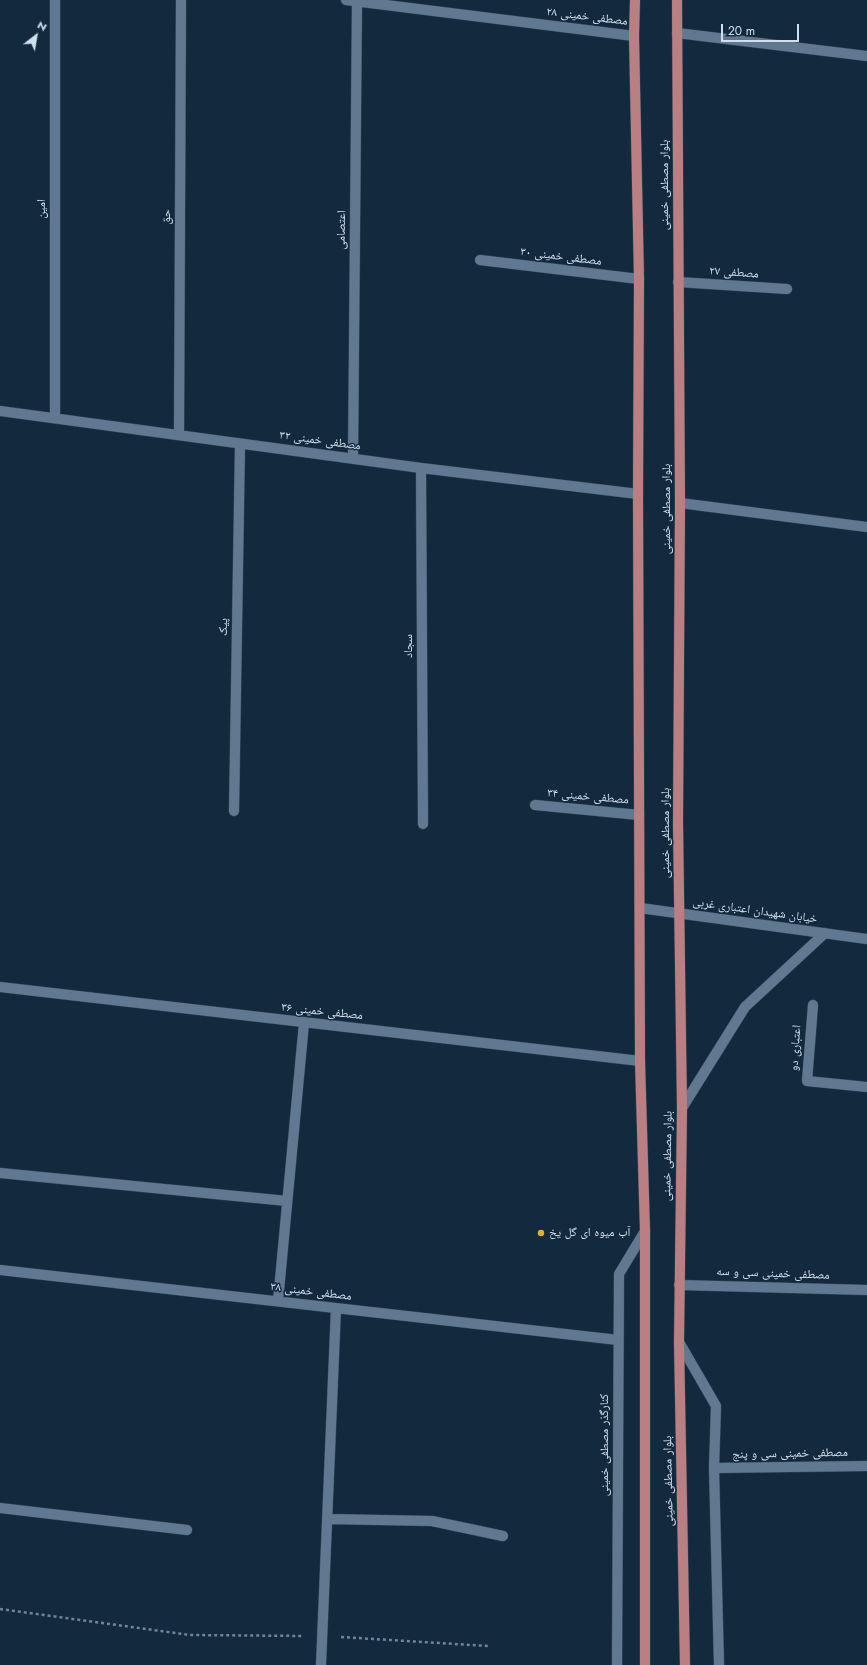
<!DOCTYPE html>
<meta charset="utf-8">
<style>
body{margin:0}
#map{position:relative;width:867px;height:1665px;overflow:hidden;background:#132a3e;font-family:Jost,sans-serif}
canvas{display:block}
.north{position:absolute;left:16px;top:16px;width:40px;height:40px;-webkit-text-stroke:3px #132a3e;paint-order:stroke;rotate:31deg;font-size:11px;font-weight:700;line-height:16px;text-align:center;color:#d2e0ed}
.north::after{content:'';display:block;margin:auto;width:14px;height:18px;background:#d2e0ed;clip-path:polygon(50% 0,100% 100%,50% 72%,0 100%)}
.scale{position:absolute;left:721px;top:24px;width:78px;height:18px;box-sizing:border-box;border:2px solid #d2e0ed;border-top:0;padding-left:5px;font-size:12px;line-height:14px;white-space:nowrap;color:#d2e0ed;-webkit-text-stroke:3px #132a3e;paint-order:stroke}
</style>
<div id="map">
<canvas width="867" height="1665"></canvas>
<div class="north">N</div>
<div class="scale">20 m</div>
</div>
<script>
const g = document.querySelector('canvas').getContext('2d');
g.lineJoin = 'round';
const shape = rows => new Path2D(rows.map(r => 'M' + r).join(''));
function stroke(path, color, width, dash) { g.strokeStyle = color; g.lineWidth = width; g.lineCap = dash ? 'butt' : 'round'; g.setLineDash(dash || []); g.stroke(path); }
function write(font, color, halo, rows, align = 'center') {
  g.font = font + ' Jost,"Noto Naskh Arabic",sans-serif'; g.lineWidth = 3; g.setLineDash([]); g.textBaseline = 'middle'; g.strokeStyle = halo; g.fillStyle = color; for (const [text, x, y, turn = 0] of rows) {
    g.save(); g.translate(x, y); g.rotate((+turn || 0) * Math.PI / 180); g.textAlign = isNaN(turn) ? turn : align; if (halo) g.strokeText(text, 0, 0); g.fillText(text, 0, 0); g.restore();
  }
}
const minor = shape([
 [346,0,634,36],
 [677,33,867,56],
 [480,260,639,279],
 [678,282,787,289],
 [0,411,421,468,638,494],
 [55,418,55,0],
 [179,435,181,0],
 [353,459,357,1],
 [421,468,423,824],
 [680,503,867,527],
 [535,805,639,815],
 [234,811,240,444],
 [640,908,867,939],
 [0,987,640,1061],
 [813,1005,807,1081,867,1087],
 [682,1108,745,1007,825,933],
 [0,1173,287,1201],
 [0,1270,618,1340],
 [679,1285,867,1290],
 [278,1301,304,1023],
 [679,1342,716,1406,714,1468,719,1665],
 [714,1468,867,1466],
 [0,1508,187,1530],
 [328,1519,432,1521,503,1536],
 [321,1665,336,1308],
 [617,1665,619,1274,645,1231]
]);
const major = shape([
 [635,0,634,36,639,279,638,494,640,1061,645,1231,645,1665],
 [677,0,680,503,678,822,682,1108,679,1342,685,1665]
]);
stroke(minor, '#374858', 11);
stroke(major, '#374858', 11);
stroke(shape([
 [0,1609,190,1635,304,1636],
 [341,1637,488,1646]
]), '#718494', 2.5, [3, 3]);
stroke(minor, '#607991', 10);
stroke(major, '#b97f82', 10);
for (const [x, y, r, color] of [
 [541,1233,4,"#e2af34"]
]) { const dot = new Path2D(); dot.arc(x, y, r, 0, 2 * Math.PI); g.fillStyle = color; g.fill(dot); stroke(dot, '#132a3e', 1.5); }
write('12px', '#d2e0ed', '#132a3e', [
 ["مصطفی خمینی ۲۸",587,17,7],
 ["بلوار مصطفی خمینی",665,185,-90],
 ["امین",42,209,-90],
 ["حق",167,217,-90],
 ["اعتصامی",342,230,-89],
 ["مصطفی خمینی ۳۰",561,257,7],
 ["مصطفی ۲۷",734,273,4],
 ["مصطفی خمینی ۳۲",320,441,8],
 ["بلوار مصطفی خمینی",667,509,-90],
 ["پیک",224,627,-89],
 ["سجاد",409,646,-90],
 ["مصطفی خمینی ۳۴",588,797,5],
 ["بلوار مصطفی خمینی",666,833,-90],
 ["خیابان شهیدان اعتباری غربی",755,911,8],
 ["مصطفی خمینی ۳۶",322,1012,6],
 ["اعتباری دو",796,1048,-86],
 ["بلوار مصطفی خمینی",668,1156,-89],
 ["مصطفی خمینی سی و سه",773,1274,2],
 ["مصطفی خمینی ۳۸",311,1292,7],
 ["کنارگذر مصطفی خمینی",605,1445,-90],
 ["مصطفی خمینی سی و پنج",790,1454,-1],
 ["بلوار مصطفی خمینی",669,1481,-91]
]);
write('12px', '#d2e0ed', '#132a3e', [
 ["آب میوه ای گل یخ",549,1233]
], 'left');
</script>
